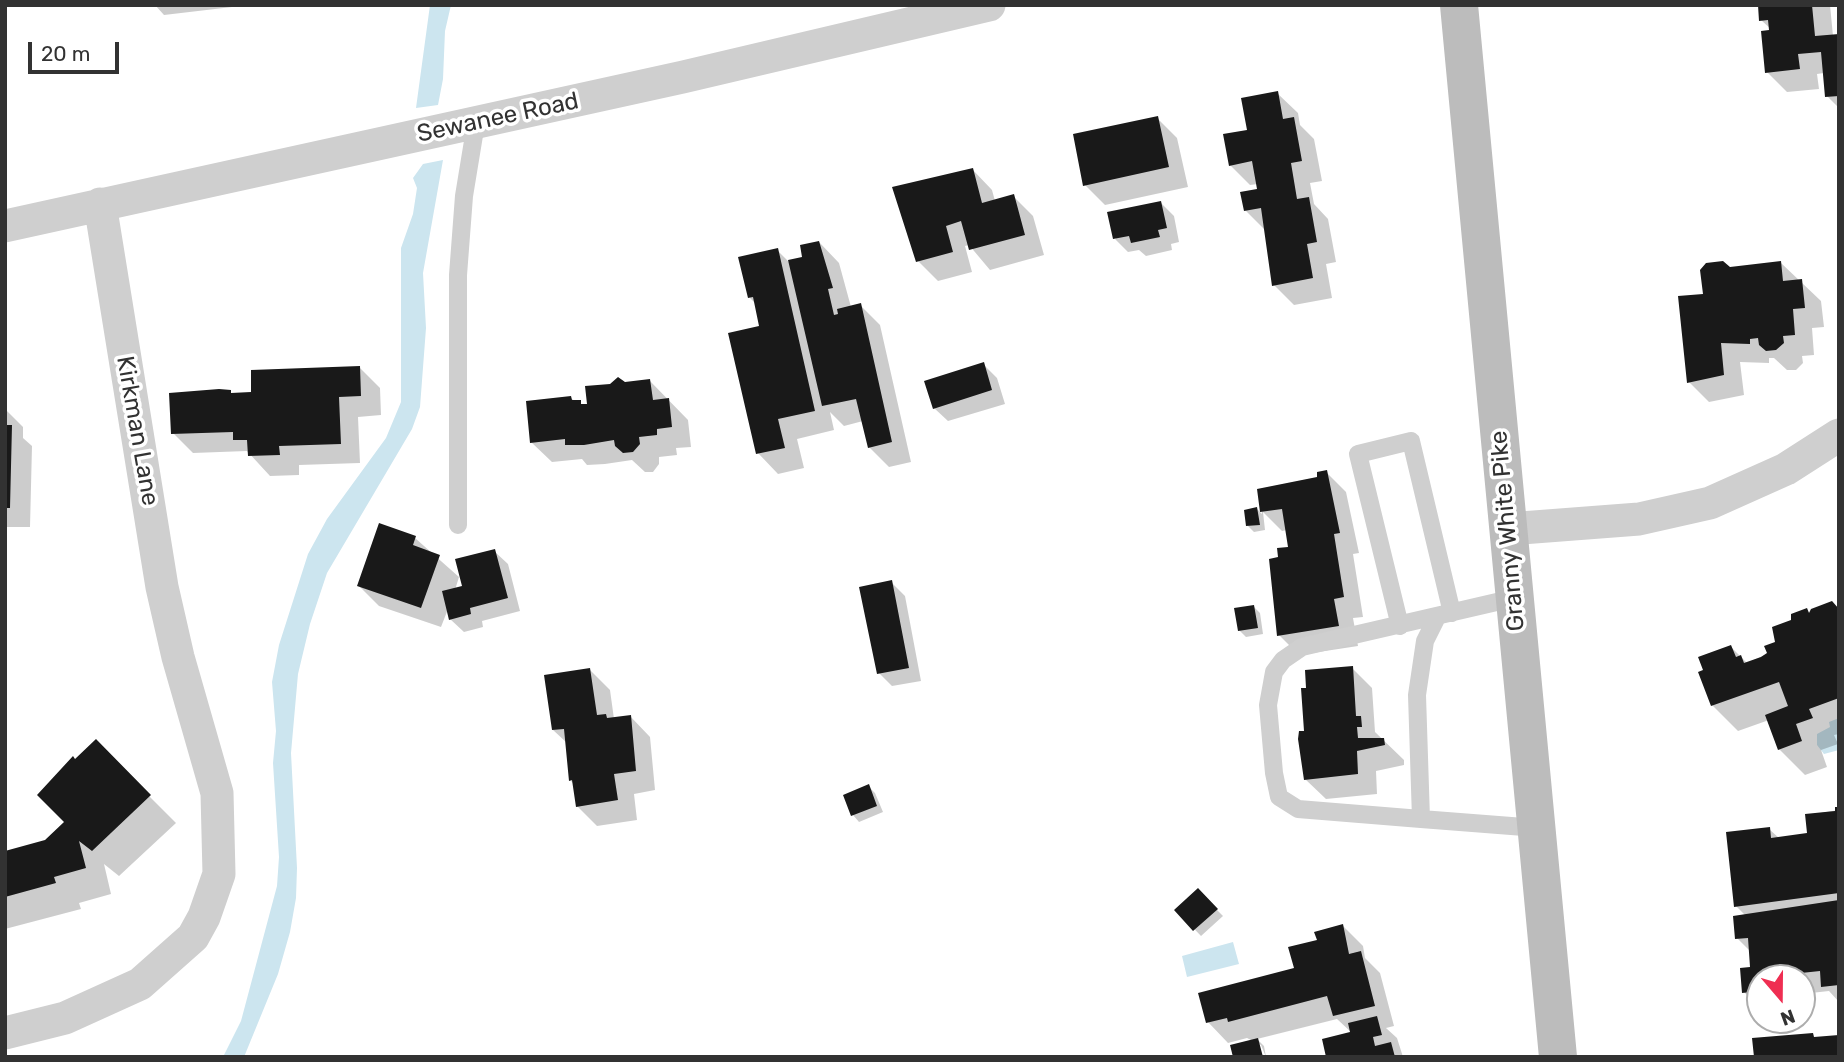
<!DOCTYPE html>
<style>
body{margin:0}
#map{position:relative;width:1844px;height:1062px;overflow:hidden;background:#fff;font-family:Rubik,sans-serif}
canvas{display:block}
.frame{position:absolute;inset:0;border:7px solid #323232;pointer-events:none}
.north{position:absolute;left:1746px;top:964px;width:70px;height:70px;box-sizing:border-box;background:#fff;border:2px solid #adadad;border-radius:50%;rotate:160deg;font-size:19px;font-weight:700;line-height:28px;text-align:center;color:#323232}
.north::after{content:'';display:block;margin:auto;width:24px;height:32px;background:#ef2e52;clip-path:polygon(50% 0,100% 100%,50% 72%,0 100%)}
.scale{position:absolute;left:28px;top:42px;width:91px;height:32px;box-sizing:border-box;border:4px solid #323232;border-top:0;padding-left:9px;font-size:21px;line-height:24px;white-space:nowrap;color:#323232;-webkit-text-stroke:5px #fff;paint-order:stroke}
</style>
<div id="map">
<canvas width="1844" height="1062"></canvas>
<div class="frame"></div>
<div class="north">N</div>
<div class="scale">20 m</div>
</div>
<script>
const g = document.querySelector('canvas').getContext('2d');
g.lineJoin = 'round';
function fill(path, color) { g.fillStyle = color; g.fill(path, 'evenodd'); }
const shape = rows => new Path2D(rows.map(r => 'M' + r).join(''));
function stroke(path, color, width, dash) { g.strokeStyle = color; g.lineWidth = width; g.lineCap = dash ? 'butt' : 'round'; g.setLineDash(dash || []); g.stroke(path); }
function write(font, color, halo, rows, align = 'center') {
  g.font = font + ' Rubik,sans-serif'; g.lineWidth = 7; g.setLineDash([]); g.textBaseline = 'middle'; g.strokeStyle = halo; g.fillStyle = color; for (const [text, x, y, turn = 0] of rows) {
    g.save(); g.translate(x, y); g.rotate((+turn || 0) * Math.PI / 180); g.textAlign = isNaN(turn) ? turn : align; if (halo) g.strokeText(text, 0, 0); g.fillText(text, 0, 0); g.restore();
  }
}
fill(shape([
 [430,5,451,5,445,31,443,79,438,105,416,108],
 [443,160,423,273,426,328,420,407,412,429,327,573,310,624,298,674,291,753,297,868,296,898,290,932,278,974,244,1057,223,1057,241,1021,277,886,279,857,273,763,276,731,272,682,279,645,308,554,327,519,386,438,401,402,401,248,413,214,417,188,413,178,423,164],
 [1839,718,1839,750,1824,754,1817,745,1817,734,1830,727,1829,722],
 [1233,942,1239,964,1187,977,1182,956]
]), '#cce5ef');
fill(shape([
 [155,5,249,5,164,15],
 [1760,5,1830,5,1833,36,1839,36,1839,108,1827,96,1824,73,1817,74,1819,89,1787,92,1767,72,1773,31,1761,20],
 [1277,93,1298,113,1300,125,1314,139,1322,181,1310,183,1314,204,1328,219,1336,262,1326,264,1332,298,1294,305,1274,285,1266,231,1245,210,1259,190,1258,184,1250,185,1230,165,1249,131],
 [1157,118,1177,138,1188,187,1105,205,1085,185],
 [972,169,992,190,995,201,1013,196,1033,216,1044,255,990,270,969,245,965,246,972,272,938,281,918,261],
 [1161,203,1174,216,1179,242,1171,244,1172,250,1146,256,1139,250,1128,252,1115,239],
 [819,242,839,263,851,307,860,305,880,325,911,462,889,467,869,447,863,421,844,426,830,412,834,430,797,439,804,468,778,474,758,453,761,327,756,304,750,298,777,250,789,262,805,258],
 [1781,263,1821,301,1824,327,1812,328,1814,355,1802,356,1803,363,1796,370,1787,370,1774,358,1769,358,1769,363,1740,362,1744,395,1709,402,1689,382,1704,296,1730,269],
 [983,364,997,378,1005,404,948,421,934,408],
 [360,368,380,388,381,415,358,417,360,463,299,465,299,475,270,476,247,451,193,453,173,433,233,395,253,394],
 [650,381,688,420,691,447,676,448,677,455,659,457,659,464,653,472,645,472,632,460,605,464,587,465,582,459,552,462,531,442,570,398,584,406,625,384],
 [5,409,23,427,23,438,32,446,30,527,5,527],
 [1326,472,1346,492,1359,553,1353,554,1363,617,1353,618,1358,646,1299,655,1279,635,1290,548,1287,530,1282,531,1263,512,1265,530,1254,532,1248,526,1257,509,1262,514,1259,491,1319,479],
 [415,538,459,577,455,590,464,587,494,551,508,564,520,611,482,621,483,627,464,632,450,619,448,609,441,627,379,606,359,586],
 [891,582,905,596,921,681,892,686,879,673],
 [1254,607,1260,613,1263,634,1246,637,1239,630],
 [1806,610,1811,614,1839,610,1839,734,1834,735,1838,744,1821,750,1827,767,1805,775,1779,749,1769,720,1738,731,1712,705,1731,647,1747,663,1769,653,1793,621],
 [1352,668,1372,688,1375,732,1404,760,1404,765,1376,771,1377,794,1326,799,1305,779,1306,732],
 [590,670,610,690,614,719,630,716,650,737,655,790,634,794,637,820,597,826,577,806,574,784,570,780,567,743,553,730],
 [95,742,176,823,119,876,104,864,111,894,79,903,81,909,5,929,5,853,45,842,66,822,76,761],
 [869,787,875,793,883,812,859,822,853,815],
 [1839,810,1839,1002,1829,991,1802,994,1802,978,1760,978,1760,1008,1744,992,1752,968,1751,952,1737,938,1746,916,1736,906,1769,829,1779,838,1809,835,1807,815],
 [1198,891,1223,916,1201,936,1176,910],
 [1343,926,1363,946,1365,958,1380,973,1394,1026,1386,1028,1397,1038,1403,1057,1328,1057,1352,1033,1337,1019,1257,1039,1264,1046,1266,1057,1261,1045,1247,1038,1228,1043,1208,1022,1296,969,1319,942]
]), '#0003');
fill(shape([
 [1758,5,1812,5,1815,36,1839,34,1839,96,1825,97,1821,52,1798,54,1800,69,1765,73,1761,31,1769,30,1768,20,1759,21],
 [1278,91,1283,119,1294,117,1302,161,1291,163,1297,199,1309,197,1317,242,1307,244,1313,278,1272,286,1261,208,1244,211,1240,192,1257,189,1252,161,1229,166,1223,134,1247,130,1241,98],
 [1158,116,1169,167,1083,186,1073,134],
 [973,168,982,203,1014,194,1025,235,969,250,961,221,946,226,953,252,916,262,892,187],
 [1161,201,1167,228,1158,230,1160,237,1131,243,1129,236,1113,239,1107,212],
 [819,241,833,288,828,289,834,315,838,314,837,309,861,303,892,442,868,448,856,399,822,406,788,260,802,257,800,245],
 [778,248,815,411,778,419,785,448,756,454,728,333,759,326,753,297,748,298,738,257],
 [1723,261,1730,267,1781,261,1783,281,1802,279,1805,308,1793,309,1795,335,1783,336,1784,343,1776,350,1766,351,1759,345,1758,338,1750,339,1750,344,1721,343,1724,375,1687,383,1678,296,1703,294,1700,270,1706,263],
 [984,362,992,390,933,409,924,381],
 [360,366,361,396,339,397,341,444,279,446,280,455,248,456,247,440,233,440,233,432,171,434,169,393,219,389,231,390,231,393,251,392,251,370],
 [618,377,625,382,650,379,653,400,669,398,672,427,657,429,657,435,639,437,640,444,633,452,623,453,615,446,614,440,584,445,565,445,565,439,530,443,526,401,571,396,572,400,581,400,581,404,587,404,585,386,610,384],
 [5,425,12,425,10,508,5,508],
 [1327,470,1340,533,1334,534,1344,597,1334,599,1339,626,1277,636,1269,559,1278,557,1277,548,1288,547,1282,509,1260,512,1257,489,1317,477,1317,472],
 [1257,507,1260,525,1246,526,1244,510],
 [379,523,416,536,413,545,440,555,421,608,357,586],
 [495,549,508,598,470,608,471,614,449,620,442,591,462,586,455,559],
 [892,580,909,668,877,674,859,587],
 [1832,601,1839,609,1839,698,1809,709,1813,718,1796,724,1802,741,1778,750,1765,715,1788,706,1779,682,1711,706,1698,672,1703,670,1698,657,1731,645,1736,657,1741,655,1744,663,1761,657,1767,653,1764,646,1775,642,1772,627,1791,620,1791,614,1807,608,1809,613,1811,609],
 [1254,605,1258,628,1238,631,1234,608],
 [1353,666,1356,716,1361,716,1362,727,1357,727,1358,738,1384,738,1385,745,1357,751,1358,774,1304,780,1298,739,1299,731,1304,731,1301,688,1306,688,1305,670],
 [590,668,597,715,606,714,607,718,631,715,636,771,614,774,618,800,576,807,572,780,569,781,564,729,552,730,544,675],
 [96,739,151,795,92,851,79,841,86,868,54,877,56,883,5,897,5,851,45,840,64,822,37,795,73,756,75,759],
 [869,784,877,806,851,816,843,795],
 [1835,807,1839,807,1839,893,1734,907,1726,832,1770,827,1771,838,1807,833,1805,814,1835,811],
 [1198,888,1218,909,1193,931,1174,910],
 [1839,900,1839,985,1821,987,1820,971,1782,975,1783,978,1760,978,1760,991,1742,993,1740,968,1750,967,1748,938,1735,939,1733,916],
 [1343,924,1349,954,1361,951,1375,1006,1333,1016,1327,996,1228,1022,1227,1018,1206,1023,1198,993,1294,968,1288,947,1317,940,1314,932],
 [1377,1016,1382,1035,1373,1037,1375,1046,1391,1042,1395,1057,1326,1057,1322,1039,1350,1032,1348,1023],
 [1813,1033,1814,1037,1839,1035,1839,1057,1754,1057,1752,1038],
 [1258,1038,1263,1057,1233,1057,1230,1045]
]), '#191919');
stroke(shape([
 [458,525,458,275,464,196,476,123],
 [1437,617,1425,641,1417,695,1421,819,1537,828],
 [1400,626,1358,454,1411,441,1452,613],
 [1421,819,1298,809,1279,797,1274,773,1268,705,1274,672,1283,660,1302,647,1514,598]
]), '#cfcfcf', 18);
stroke(shape([
 [5,226,683,77,989,5],
 [1508,529,1639,519,1710,503,1786,469,1839,435],
 [5,1033,65,1018,140,984,193,937,204,917,219,874,217,793,178,657,162,587,100,204]
]), '#cfcfcf', 33);
stroke(shape([
 [1459,5,1558,1057]
]), '#bcbcbc', 38);
write('24px', '#323232', '#fff', [
 ["Sewanee Road",498,118,-12],
 ["Kirkman Lane",137,431,80],
 ["Granny White Pike",1508,531,-95]
]);
</script>
